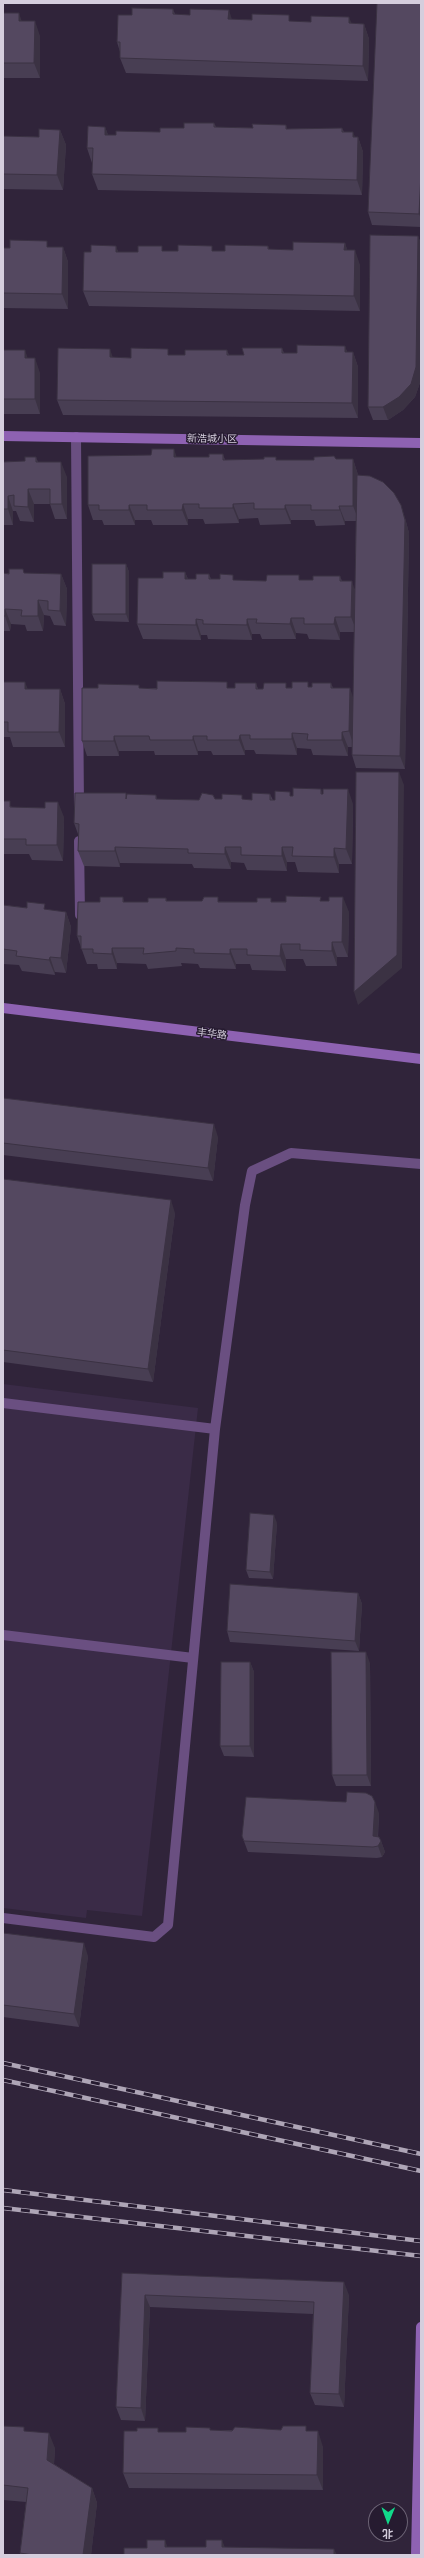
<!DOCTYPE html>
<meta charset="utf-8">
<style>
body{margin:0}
#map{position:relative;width:424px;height:2558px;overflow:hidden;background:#30243a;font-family:Rubik,"Noto Sans SC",sans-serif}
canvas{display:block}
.frame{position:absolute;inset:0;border:4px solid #d5cedd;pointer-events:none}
.north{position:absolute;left:368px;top:2502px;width:40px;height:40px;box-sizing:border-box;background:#261b30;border:1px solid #6c6375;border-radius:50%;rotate:181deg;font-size:11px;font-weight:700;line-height:16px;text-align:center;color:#d5cedd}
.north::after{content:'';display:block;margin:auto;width:14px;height:18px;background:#11d98a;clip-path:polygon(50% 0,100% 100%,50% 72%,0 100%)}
</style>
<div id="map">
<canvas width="424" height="2558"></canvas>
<div class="frame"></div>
<div class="north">北</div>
</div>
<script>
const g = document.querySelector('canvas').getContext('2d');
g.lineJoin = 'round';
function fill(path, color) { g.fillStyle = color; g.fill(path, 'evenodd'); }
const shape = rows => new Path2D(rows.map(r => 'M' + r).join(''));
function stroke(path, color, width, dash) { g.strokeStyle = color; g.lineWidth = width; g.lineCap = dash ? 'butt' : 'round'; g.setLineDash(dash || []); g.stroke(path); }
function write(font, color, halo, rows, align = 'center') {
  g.font = font + ' Rubik,"Noto Sans SC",sans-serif'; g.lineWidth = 3; g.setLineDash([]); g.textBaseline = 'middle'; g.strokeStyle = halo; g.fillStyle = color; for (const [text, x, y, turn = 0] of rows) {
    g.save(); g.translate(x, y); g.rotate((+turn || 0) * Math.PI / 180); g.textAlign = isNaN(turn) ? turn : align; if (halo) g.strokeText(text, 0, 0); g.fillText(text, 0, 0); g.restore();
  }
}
fill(shape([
 [3,1384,198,1408,142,1916,87,1910,86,1918,3,1908]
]), '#3a2b47');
stroke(shape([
 [3,1403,215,1429],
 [3,1635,193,1658],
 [3,1918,154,1937,168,1925,215,1429,245,1205,252,1171,291,1153,421,1164]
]), '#6a4f81', 10);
stroke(shape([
 [76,437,79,807],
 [79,841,80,915]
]), '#6a4f81', 10);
stroke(shape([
 [3,436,421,443],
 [3,1008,421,1059],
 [416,2555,421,2327]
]), '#8e62b2', 10);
const rail = shape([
 [3,2063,421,2154],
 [3,2080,421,2171],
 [3,2190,421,2241],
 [3,2208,421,2256]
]);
stroke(rail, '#aea5b6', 4.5);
stroke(rail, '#261b30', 3, [9]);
fill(shape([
 [421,3,421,227,372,225,368,212],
 [173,9,175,14,232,19,364,24,369,39,368,81,126,73,120,58,120,52,117,42,132,15],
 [3,13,22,21,40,36,40,78,3,78],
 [214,123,216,127,253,128,286,125,287,129,342,128,344,132,355,137,358,137,363,152,362,195,98,190,92,174,92,163,87,148,105,127,108,135,116,135,160,132],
 [60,130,66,145,63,190,3,189,3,136,39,137],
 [418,236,421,244,421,380,415,397,403,410,388,420,373,420,368,407],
 [345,243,347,250,360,265,360,311,89,306,83,291,116,246,118,252,138,252,164,251,225,251,268,246,269,249,293,250],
 [49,247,63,247,68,262,68,309,3,308,3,248],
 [345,346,347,352,353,352,358,367,358,418,63,415,57,400,113,357,131,358,170,355,185,355,227,350,229,355,244,355,282,348,284,353,297,353],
 [3,350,40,373,40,414,3,414],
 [223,454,225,460,314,460,353,459,358,475,405,518,409,533,405,769,356,768,352,755,352,747,348,747,348,756,313,755,311,749,297,748,297,755,256,754,254,750,245,750,245,755,213,755,211,751,198,751,198,755,155,755,154,751,119,751,119,756,87,756,82,741,140,688,235,688,256,683,258,689,310,687,331,683,333,688,353,697,354,632,340,632,340,640,309,639,307,634,296,633,296,639,262,639,260,634,252,634,252,640,208,639,207,635,201,635,201,640,143,639,137,624,163,578,185,572,188,579,196,579,209,574,211,579,235,580,266,581,313,580,340,576,342,581,355,589,356,521,345,521,345,525,316,526,314,520,291,520,291,524,260,525,258,518,239,519,239,523,205,524,203,519,188,519,188,525,153,525,151,520,135,520,135,525,104,525,102,520,93,520,88,505,177,457,209,457],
 [36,457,38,462,67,477,67,519,55,519,50,504,34,504,34,522,20,521,16,511,13,511,13,525,3,525,3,462,25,461],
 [126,564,129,572,129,622,95,621,92,614],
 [3,573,24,573,61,574,67,589,66,626,54,625,50,616,44,615,43,631,27,631,25,625,11,624,10,631,3,631],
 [3,682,28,689,60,689,65,704,65,747,13,747,10,737,3,737],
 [321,789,322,794,353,804,352,864,339,864,339,873,298,872,295,862,287,862,287,871,247,870,244,863,231,862,231,869,194,868,192,864,120,863,120,867,84,866,78,851,78,834,74,823,126,793,126,795,156,795,157,799,199,800,215,799,252,800,270,794,273,800,275,800],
 [3,801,12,807,64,817,63,861,32,860,29,854,3,854],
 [123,897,124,902,148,902,166,898,167,901,257,902,322,901,349,912,348,957,337,957,337,966,306,966,303,959,286,959,286,971,252,970,250,964,236,964,236,969,200,968,198,964,181,963,182,966,148,969,146,964,117,963,117,969,98,969,97,964,87,964,77,936],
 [3,905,66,912,71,927,66,973,55,972,55,975,22,971,19,965,3,964],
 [3,1100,218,1137,213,1181,3,1155],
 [3,1179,175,1213,153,1382,3,1362],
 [277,1523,273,1579,249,1578,246,1570],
 [358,1593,362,1604,359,1651,230,1642,227,1631],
 [250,1662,254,1672,254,1757,224,1756,220,1746],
 [370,1663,371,1786,336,1786,332,1775],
 [379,1813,378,1837,381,1841,385,1852,382,1857,377,1858,248,1852,242,1836],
 [3,1933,88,1956,79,2027,3,2017],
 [122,2273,349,2295,344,2407,315,2405,310,2393,313,2314,150,2307,145,2421,121,2420,116,2407],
 [3,2426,25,2431,55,2448,54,2464,92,2488,97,2503,91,2555,20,2555,20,2553,26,2502,3,2500],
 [211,2430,281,2430,308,2431,323,2447,323,2490,129,2488,123,2473,160,2432,186,2432]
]), '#483e53');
fill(shape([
 [229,10,234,26,228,19],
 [19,13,24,28,19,21],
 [349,17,355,32,349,23],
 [35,21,40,36,40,78,34,63],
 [364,24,369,39,368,81,363,66],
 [105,127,111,142,105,135],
 [60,130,66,145,63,190,57,175],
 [353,132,358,144,358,137,363,152,362,195,357,180],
 [421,173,421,219,419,214],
 [418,236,421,244,421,380,415,397,403,410,388,420,383,407],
 [345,243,350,258,344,250],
 [116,246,121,261,116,252],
 [63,247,68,262,68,309,62,294],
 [355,250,360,265,360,311,354,296],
 [345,346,350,361,345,352],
 [110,349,115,364,110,357],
 [25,350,30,365,25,358],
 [353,352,358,367,358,418,352,403],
 [35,358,40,373,40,414,35,399],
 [174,449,179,464,174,457],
 [353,459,358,475,359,521,353,506],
 [61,462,67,477,67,519,62,504],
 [28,489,34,504,34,522,28,507],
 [8,496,13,511,13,525,8,509],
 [183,504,188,519,188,525,182,510],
 [233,504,239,519,239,523,233,508],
 [129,505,135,520,135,525,129,510],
 [285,505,291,520,291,524,285,509],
 [401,505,405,518,409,533,405,769,400,756],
 [339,506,345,521,345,525,340,510],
 [126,564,129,572,129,622,126,614],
 [185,572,191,587,185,579],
 [61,574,67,589,66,626,60,611],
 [352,581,357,597,357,632,351,617],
 [38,600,44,615,43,631,38,616],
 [5,609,11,624,10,631,5,616],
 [335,617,340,632,340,640,334,624],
 [291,618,296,633,296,639,290,624],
 [196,619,201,635,201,640,196,625],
 [247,619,252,634,252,640,247,625],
 [25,682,31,697,25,689],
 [350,688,355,703,354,747,349,731],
 [60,689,65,704,65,747,59,732],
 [342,732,348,747,348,756,342,740],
 [292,733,297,748,297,755,292,739],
 [240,735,245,750,245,755,239,740],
 [114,736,119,751,119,756,114,741],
 [193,736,198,751,198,755,193,740],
 [399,772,404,785,402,968,358,1005,354,992],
 [348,789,353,804,352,864,346,849],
 [58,802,64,817,63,861,57,845],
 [115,847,120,863,120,867,115,851],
 [225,847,231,862,231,869,225,854],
 [282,847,287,862,287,871,282,856],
 [334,848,339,864,339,873,334,857],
 [343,897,349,912,348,957,342,942],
 [66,912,71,927,66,973,61,958],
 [332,942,337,957,337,966,332,951],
 [281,944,286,959,286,971,280,956],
 [112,948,117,963,117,969,112,954],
 [230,949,236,964,236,969,230,954],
 [50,957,55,972,55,975,49,960],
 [214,1124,218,1137,213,1181,208,1168],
 [171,1200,175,1213,153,1382,148,1369],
 [274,1515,277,1523,273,1579,270,1572],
 [358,1593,362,1604,359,1651,355,1641],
 [366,1652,370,1663,371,1786,367,1775],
 [250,1662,254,1672,254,1757,250,1746],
 [375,1802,379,1813,377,1847,373,1836],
 [381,1841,385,1852,382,1857,378,1846],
 [84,1943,88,1956,79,2027,74,2014],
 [344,2282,349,2295,344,2407,339,2394],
 [145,2295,150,2307,145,2421,141,2408],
 [318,2431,323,2447,323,2490,317,2475],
 [49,2433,55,2448,53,2475,47,2460],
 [92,2488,97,2503,91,2555,83,2555],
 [165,2540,170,2555,165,2547],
 [222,2540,228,2555,222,2547],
 [334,2549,337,2555,334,2555]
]), '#3b3243');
const building = shape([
 [377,3,421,3,421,173,419,214,368,212,377,3],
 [132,8,173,9,173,14,190,15,190,9,229,10,228,19,252,20,252,14,289,15,289,21,311,22,311,16,349,17,349,23,364,24,363,66,120,58,120,42,117,42,118,15,132,15,132,8],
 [3,13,19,13,19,21,35,21,34,63,3,63,3,13],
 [184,123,214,123,214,127,253,128,252,124,286,125,286,129,342,128,342,132,353,132,353,137,358,137,357,180,92,174,93,148,87,148,88,126,105,127,105,135,116,135,116,131,160,132,160,128,184,128,184,123],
 [39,129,60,130,57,175,3,174,3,136,39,137,39,129],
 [370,235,418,236,416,367,411,384,399,397,383,407,368,407,370,235],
 [10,240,47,241,47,247,63,247,62,294,3,293,3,248,10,248,10,240],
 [293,242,345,243,344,250,355,250,354,296,83,291,84,252,91,252,91,245,116,246,116,252,138,252,138,246,162,246,162,251,178,251,178,245,212,246,212,251,225,251,225,245,268,246,268,249,293,250,293,242],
 [297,345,345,346,345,352,353,352,352,403,57,400,58,348,110,349,110,357,131,358,131,348,168,349,168,355,185,355,185,350,227,350,227,355,244,355,242,348,282,348,282,353,297,353,297,345],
 [3,350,25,350,25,358,35,358,35,399,3,399,3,350],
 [152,449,174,449,174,457,209,457,209,454,223,454,223,460,264,459,264,457,276,457,276,460,314,460,314,457,334,456,336,459,353,459,353,506,339,506,340,510,311,510,311,505,285,505,285,509,254,509,254,503,233,504,233,508,199,508,199,504,183,504,182,510,147,510,147,505,129,505,129,510,99,510,99,505,88,505,88,456,151,455,152,449],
 [25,457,36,457,36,462,61,462,62,504,50,504,50,489,28,489,28,507,14,506,14,495,8,496,8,509,3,509,3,462,25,461,25,457],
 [357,475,370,476,383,482,394,493,401,505,405,520,400,756,352,755,357,475],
 [92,564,126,564,126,614,92,614,92,564],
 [9,569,23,569,24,573,61,574,60,611,48,610,48,601,38,600,38,616,21,616,22,610,5,609,5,616,3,616,3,573,9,574,9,569],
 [163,572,185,572,185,579,196,579,196,574,209,574,209,579,220,579,220,574,233,575,233,580,266,581,267,575,299,575,299,580,313,580,313,576,340,576,340,581,352,581,351,617,335,617,334,624,304,624,304,618,291,618,290,624,256,623,257,619,247,619,247,625,203,624,203,620,196,619,196,625,137,624,138,578,163,578,163,572],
 [157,681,227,682,227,688,235,688,235,683,256,683,256,689,263,689,264,683,286,683,286,688,292,688,292,682,308,682,308,687,312,687,312,683,331,683,331,688,350,688,349,731,342,732,342,740,307,740,308,734,292,733,292,739,250,739,250,735,240,735,239,740,207,740,207,736,193,736,193,740,150,740,149,736,114,736,114,741,82,741,82,688,98,688,98,684,139,685,139,688,157,689,157,681],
 [3,682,25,682,25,689,60,689,59,732,8,732,8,722,3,722,3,682],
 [356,772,399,772,397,955,354,992,356,772],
 [293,788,321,789,321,794,323,794,323,789,348,789,346,849,334,848,334,857,292,856,293,847,282,847,282,856,241,855,241,847,225,847,225,854,188,853,188,849,115,847,115,851,78,851,79,824,74,823,75,793,126,793,126,799,127,794,156,795,156,799,199,800,202,793,213,795,215,799,222,799,222,794,242,795,242,799,252,800,252,793,270,794,270,800,275,800,275,791,290,792,290,796,293,796,293,788],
 [3,801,10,801,10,807,45,808,45,802,58,802,57,845,26,845,26,839,3,839,3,801],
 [286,896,321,897,320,901,329,901,329,897,343,897,342,942,332,942,332,951,300,950,300,944,281,944,280,956,247,955,247,949,230,949,230,954,194,953,194,949,176,948,176,951,143,954,144,948,112,948,112,954,93,953,93,949,81,949,81,936,77,936,78,902,100,902,100,897,123,897,123,902,148,902,148,898,166,898,166,901,202,901,204,897,218,897,218,902,257,902,257,898,271,898,271,902,286,902,286,896],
 [27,902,45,904,44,909,66,912,61,958,50,957,49,960,16,956,17,951,3,949,3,905,27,908,27,902],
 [3,1098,214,1124,208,1168,3,1143,3,1098],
 [3,1179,171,1200,148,1369,3,1350,3,1179],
 [250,1513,274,1515,270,1572,246,1570,250,1513],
 [230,1584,358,1593,355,1641,227,1631,230,1584],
 [331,1652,366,1652,367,1775,332,1775,331,1652],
 [221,1662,250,1662,250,1746,220,1746,221,1662],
 [347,1792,366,1793,372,1796,375,1802,373,1836,379,1837,381,1841,378,1846,373,1847,244,1841,242,1836,246,1797,346,1802,347,1792],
 [3,1933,84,1943,74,2014,3,2005,3,1933],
 [122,2273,344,2282,339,2394,310,2393,314,2302,145,2295,141,2408,116,2407,122,2273],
 [3,2426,24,2427,24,2431,49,2433,47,2460,92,2488,83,2555,33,2555,20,2553,28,2488,3,2485,3,2426],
 [283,2426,306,2426,306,2431,318,2431,317,2475,123,2473,124,2431,137,2431,137,2428,158,2428,158,2432,186,2432,186,2427,210,2428,210,2430,232,2431,235,2427,281,2430,283,2426],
 [147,2540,165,2540,165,2547,206,2547,206,2540,222,2540,222,2547,334,2549,334,2555,124,2555,124,2548,147,2548,147,2540]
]);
fill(building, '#544860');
stroke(building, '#3b3243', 1);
write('10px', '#d5cedd', '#261b30', [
 ["新浩城小区",212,439,1],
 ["丰华路",212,1034,7]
]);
</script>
